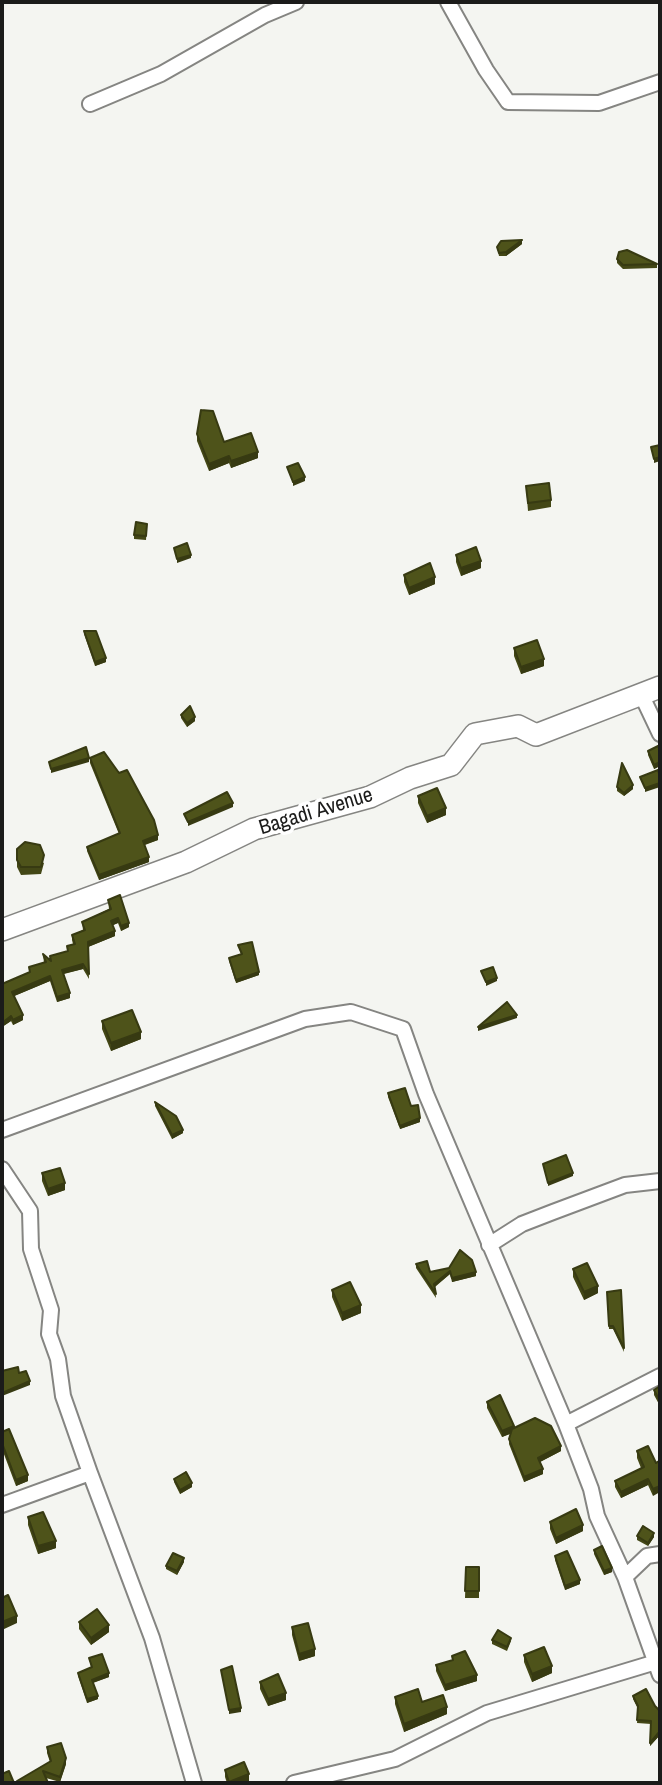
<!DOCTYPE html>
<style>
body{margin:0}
#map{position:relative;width:662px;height:1785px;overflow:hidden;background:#f4f5f1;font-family:"Archivo Narrow",sans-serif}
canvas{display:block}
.frame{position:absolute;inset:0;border:4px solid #1b1b1a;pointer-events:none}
</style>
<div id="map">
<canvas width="662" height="1785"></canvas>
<div class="frame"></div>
</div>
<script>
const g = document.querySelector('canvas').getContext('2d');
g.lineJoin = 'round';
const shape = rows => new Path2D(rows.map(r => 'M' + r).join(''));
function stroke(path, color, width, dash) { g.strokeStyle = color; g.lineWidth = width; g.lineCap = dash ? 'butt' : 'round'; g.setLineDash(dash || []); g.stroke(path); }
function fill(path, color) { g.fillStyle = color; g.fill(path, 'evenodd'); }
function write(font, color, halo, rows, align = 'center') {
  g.font = font + ' "Archivo Narrow",sans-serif'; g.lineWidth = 7; g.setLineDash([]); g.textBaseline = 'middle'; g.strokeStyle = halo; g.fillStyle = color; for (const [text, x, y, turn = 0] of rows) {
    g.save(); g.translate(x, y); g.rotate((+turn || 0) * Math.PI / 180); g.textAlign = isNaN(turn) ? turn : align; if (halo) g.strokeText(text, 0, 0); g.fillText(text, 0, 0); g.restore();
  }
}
const street = shape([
 [448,2,486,70,508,102,599,103,660,82],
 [90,104,161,74,265,15,296,2],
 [641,694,660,734],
 [2,1130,305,1019,351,1012,403,1029,426,1094,566,1424,591,1489,597,1516,625,1577,660,1675],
 [2,1169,30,1211,31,1249,51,1310,49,1334,58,1359,63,1396,90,1473],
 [489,1245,522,1224,553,1212,625,1185,660,1181],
 [566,1424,660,1376],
 [2,1505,90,1473,152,1638,194,1783],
 [625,1577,647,1556,660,1554],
 [294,1783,395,1759,487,1713,656,1662]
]);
const secondary = shape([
 [2,930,186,862,254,829,370,797,410,778,451,765,475,734,518,726,536,735,660,687]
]);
stroke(street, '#858582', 18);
stroke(secondary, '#858582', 24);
stroke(street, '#fff', 14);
stroke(secondary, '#fff', 21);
fill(shape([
 [522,244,506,256,499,256,497,247],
 [617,259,657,264,657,268,623,269,617,263],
 [197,434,224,442,258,458,231,468,229,463,209,471,197,441],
 [526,486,551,500,551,507,528,511],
 [147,524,146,540,134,539,134,535],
 [456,555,481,568,461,576,456,562],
 [404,575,435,584,409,595,404,582],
 [84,631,106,662,95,666,84,634],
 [514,648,544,666,521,674,514,656],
 [181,715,195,721,187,727,181,718],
 [648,751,660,751,660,766,654,769,648,755],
 [90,758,119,773,158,840,145,845,149,862,99,880,87,851,87,847,119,834,90,763],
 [617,787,633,789,624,796,617,791],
 [418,796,446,815,427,823,418,803],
 [17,849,44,863,41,874,21,875,17,867],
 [108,900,129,927,121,931,118,923,113,925,115,936,88,947,89,979,83,969,64,974,70,998,57,1002,50,981,14,996,23,1020,13,1025,11,1021,2,1027,2,984,29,972,29,967,44,963,43,954,50,960,50,956,67,951,67,946,73,944,72,940,72,935,83,930,82,922,109,909],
 [238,945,259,975,236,983,229,961,229,958,241,954],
 [102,1021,141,1039,111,1051,102,1029],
 [388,1093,411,1106,420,1122,400,1129,388,1097],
 [155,1102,183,1133,172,1139,155,1106],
 [42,1173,65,1190,48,1196,42,1181],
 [416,1264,430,1272,449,1268,476,1276,452,1282,450,1274,435,1287,436,1298,416,1268],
 [573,1269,598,1293,584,1300,573,1277],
 [332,1290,361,1313,342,1321,332,1297],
 [621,1290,624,1352,613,1329,609,1329,607,1292],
 [660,1386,660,1406,654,1395,654,1390],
 [487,1402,514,1428,561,1451,540,1462,543,1474,524,1482,509,1444,510,1434,502,1437,487,1408],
 [2,1432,28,1481,16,1486,2,1449],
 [637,1451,656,1463,653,1496,648,1485,621,1498,615,1487,615,1481,641,1468,637,1458],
 [174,1479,192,1487,180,1494,174,1482],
 [28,1517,56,1548,38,1554,28,1525],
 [550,1522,583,1531,556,1544,550,1529],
 [637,1536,654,1537,648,1546,637,1540],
 [594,1550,612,1572,604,1575,594,1554],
 [555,1556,580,1584,565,1590,555,1560],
 [184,1562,177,1575,166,1569,166,1566],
 [466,1567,479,1567,479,1598,465,1598],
 [79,1622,109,1632,91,1645,79,1629],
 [292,1627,315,1656,299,1661,292,1635],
 [492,1640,511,1641,507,1651,492,1644],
 [524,1655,552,1673,532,1682,524,1662],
 [452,1656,477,1681,445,1691,436,1671,436,1665,452,1660],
 [89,1658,109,1677,93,1683,98,1699,87,1703,78,1676,78,1673,91,1667],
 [260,1682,286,1700,268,1706,260,1689],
 [633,1696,655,1706,660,1711,660,1735,650,1746,651,1724,637,1723,638,1709,633,1699],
 [395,1697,422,1702,447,1714,404,1732,395,1704],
 [47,1747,66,1764,60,1782,46,1778,48,1783,17,1783,17,1781,50,1762,47,1753],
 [225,1770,249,1781,245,1783,227,1783,225,1777]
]), '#434716');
fill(shape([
 [522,240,522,244,506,256,506,252],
 [258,452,258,458,231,468,231,461],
 [229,456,229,463,209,471,209,464],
 [660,457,660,461,654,463,654,459],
 [305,477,305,481,293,486,293,482],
 [191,555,191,558,177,563,177,559],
 [481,561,481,568,461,576,461,568],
 [435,577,435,584,409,595,409,588],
 [106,658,106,662,95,666,95,662],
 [544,659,544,666,521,674,521,667],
 [195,717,195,721,187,727,187,723],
 [89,758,89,762,51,773,51,769],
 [660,762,660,766,654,769,654,765],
 [660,783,660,787,645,792,645,788],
 [633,785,633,789,624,796,624,793],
 [233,803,233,807,188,826,188,822],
 [446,808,446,815,427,823,427,816],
 [158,835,158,840,143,845,143,841],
 [149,857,149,862,99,880,99,875],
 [118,918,118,923,111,926,111,921],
 [129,923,129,927,121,931,121,926],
 [115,931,115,936,88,947,88,942],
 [83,964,83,969,62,974,62,970],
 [259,972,259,975,236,983,236,980],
 [50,976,50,981,12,997,12,992],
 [497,978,497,981,486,986,486,982],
 [70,993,70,998,57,1002,57,997],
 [23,1015,23,1020,13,1025,13,1020],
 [517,1015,517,1018,478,1031,478,1027],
 [11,1016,11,1021,2,1027,2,1023],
 [141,1032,141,1039,111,1051,111,1043],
 [420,1118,420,1122,400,1129,400,1126],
 [183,1130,183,1133,172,1139,172,1135],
 [573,1173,573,1176,548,1186,548,1183],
 [65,1183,65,1190,48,1196,48,1189],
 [450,1271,450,1274,434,1287,434,1284],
 [476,1272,476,1276,452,1282,452,1278],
 [598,1286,598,1293,584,1300,584,1292],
 [361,1305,361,1313,342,1321,342,1313],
 [30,1381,30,1385,2,1396,2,1393],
 [514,1426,514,1432,502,1437,502,1431],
 [561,1446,561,1451,538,1463,538,1458],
 [543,1469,543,1474,524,1482,524,1477],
 [28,1475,28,1481,16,1486,16,1480],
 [648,1479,648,1485,621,1498,621,1492],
 [192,1483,192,1487,180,1494,180,1490],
 [660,1486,660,1492,653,1496,653,1489],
 [583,1525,583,1531,556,1544,556,1538],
 [654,1533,654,1537,648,1546,648,1543],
 [56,1541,56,1548,38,1554,38,1546],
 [184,1558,184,1562,177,1575,177,1571],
 [612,1568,612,1572,604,1575,604,1571],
 [580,1580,580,1584,565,1590,565,1586],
 [17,1616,17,1623,2,1630,2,1622],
 [109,1625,109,1632,91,1645,91,1638],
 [315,1649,315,1656,299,1661,299,1654],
 [552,1666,552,1673,532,1682,532,1674],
 [109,1673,109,1677,92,1683,92,1680],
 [477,1675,477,1681,445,1691,445,1685],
 [286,1693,286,1700,268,1706,268,1699],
 [98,1696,98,1699,87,1703,87,1699],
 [447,1707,447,1714,404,1732,404,1724],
 [241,1708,241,1712,229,1714,229,1710],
 [660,1731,660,1735,650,1746,650,1743],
 [66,1758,66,1764,60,1782,60,1777],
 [249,1774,249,1781,245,1783,229,1783,229,1782]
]), '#373a12');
const building = shape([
 [522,240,506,252,499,253,497,247,501,241,522,240],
 [627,250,657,264,623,265,617,259,619,252,627,250],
 [201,410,213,411,224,442,251,433,258,452,231,461,229,456,209,464,197,434,201,410],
 [660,445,660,457,654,459,651,447,660,445],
 [298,463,305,477,293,482,287,467,298,463],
 [549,483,551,500,528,503,526,486,549,483],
 [136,522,147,524,146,536,134,535,136,522],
 [187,543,191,555,177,559,174,548,187,543],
 [476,547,481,561,461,568,456,555,476,547],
 [430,563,435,577,409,588,404,575,430,563],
 [84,631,96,631,106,658,95,662,84,631],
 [537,640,544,659,521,667,514,648,537,640],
 [190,706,195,717,187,723,181,715,190,706],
 [658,746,660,751,660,762,654,765,648,751,658,746],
 [86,747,89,758,51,769,49,762,86,747],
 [104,752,119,773,127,770,154,820,158,835,143,841,149,857,99,875,87,847,120,833,90,758,104,752],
 [622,763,633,785,624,793,617,787,622,763],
 [658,770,660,777,660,783,645,788,640,777,658,770],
 [437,788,446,808,427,816,418,796,437,788],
 [227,792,233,803,188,822,184,814,227,792],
 [25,842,40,845,44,855,41,867,21,867,17,860,17,849,25,842],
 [120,895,129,923,121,926,118,918,111,921,115,931,88,942,89,974,83,964,62,970,70,993,57,997,50,976,12,992,23,1015,13,1020,11,1016,2,1023,2,984,30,972,29,967,46,962,43,954,51,961,50,956,68,951,67,946,75,944,72,935,85,930,82,922,111,909,108,900,120,895],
 [252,942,259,972,236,980,229,958,242,954,238,945,252,942],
 [493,967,497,978,486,982,481,971,493,967],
 [507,1002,517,1015,478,1027,507,1002],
 [132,1010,141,1032,111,1043,102,1021,132,1010],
 [405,1088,411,1106,418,1105,420,1118,400,1126,388,1093,405,1088],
 [155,1102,176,1116,183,1130,172,1135,155,1102],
 [566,1155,573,1173,548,1183,543,1164,566,1155],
 [60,1168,65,1183,48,1189,42,1173,60,1168],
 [460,1250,472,1260,476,1272,452,1278,450,1271,434,1284,436,1294,416,1264,427,1261,430,1272,449,1268,460,1250],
 [587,1263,598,1286,584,1292,573,1269,587,1263],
 [350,1282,361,1305,342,1313,332,1290,350,1282],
 [621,1290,624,1348,613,1326,609,1326,607,1292,621,1290],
 [18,1367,19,1373,26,1371,30,1381,2,1393,2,1371,18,1367],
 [660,1386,660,1401,654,1390,660,1386],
 [500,1395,514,1426,502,1431,487,1402,500,1395],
 [535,1418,551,1426,561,1446,538,1458,543,1469,524,1477,509,1439,512,1429,535,1418],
 [9,1429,28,1475,16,1480,2,1443,2,1432,9,1429],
 [648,1446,656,1463,659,1461,660,1464,660,1486,653,1489,648,1479,621,1492,615,1481,644,1467,637,1451,648,1446],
 [186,1472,192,1483,180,1490,174,1479,186,1472],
 [576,1509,583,1525,556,1538,550,1522,576,1509],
 [43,1512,56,1541,38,1546,28,1517,43,1512],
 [643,1526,654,1533,648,1543,637,1536,643,1526],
 [602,1546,612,1568,604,1571,594,1550,602,1546],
 [567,1551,580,1580,565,1586,555,1556,567,1551],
 [173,1553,184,1558,177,1571,166,1566,173,1553],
 [466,1567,479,1567,479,1591,465,1591,466,1567],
 [8,1595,17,1616,2,1622,2,1598,8,1595],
 [97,1609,109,1625,91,1638,79,1622,97,1609],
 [308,1623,315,1649,299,1654,292,1627,308,1623],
 [498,1630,511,1638,507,1647,492,1640,498,1630],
 [544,1647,552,1666,532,1674,524,1655,544,1647],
 [465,1651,477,1675,445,1685,436,1665,453,1660,452,1656,465,1651],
 [102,1654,109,1673,92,1680,98,1696,87,1699,78,1673,92,1667,89,1658,102,1654],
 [232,1666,241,1708,229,1710,221,1670,232,1666],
 [278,1674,286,1693,268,1699,260,1682,278,1674],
 [418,1689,422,1702,443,1695,447,1707,404,1724,395,1697,418,1689],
 [646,1689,655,1706,660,1711,660,1731,650,1743,651,1721,637,1720,638,1706,633,1696,646,1689],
 [61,1743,66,1758,60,1777,43,1771,48,1783,18,1783,17,1781,51,1761,47,1747,61,1743],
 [244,1762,249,1774,229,1782,225,1770,244,1762],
 [9,1771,14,1783,2,1783,2,1774,9,1771]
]);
fill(building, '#4e531a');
stroke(building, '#373a12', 2);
write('21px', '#1b1b1a', '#fff', [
 ["Bagadi Avenue",316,812,-17]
]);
</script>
